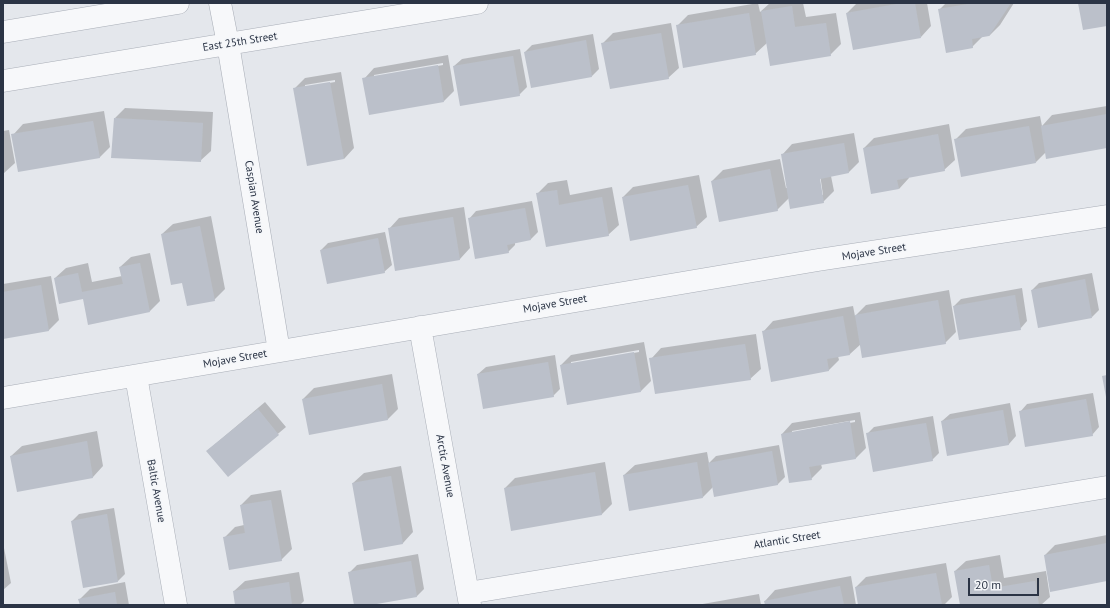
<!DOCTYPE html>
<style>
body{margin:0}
#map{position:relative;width:1110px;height:608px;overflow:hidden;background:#e4e7ec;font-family:"PT Sans",sans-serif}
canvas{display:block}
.frame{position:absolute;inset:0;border:4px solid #2b3445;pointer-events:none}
.scale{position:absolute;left:968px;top:578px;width:71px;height:18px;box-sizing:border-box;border:2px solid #2b3445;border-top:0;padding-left:5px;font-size:12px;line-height:14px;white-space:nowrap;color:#2b3445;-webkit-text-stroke:3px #f4f6f9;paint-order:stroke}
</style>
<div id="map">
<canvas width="1110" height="608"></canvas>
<div class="frame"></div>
<div class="scale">20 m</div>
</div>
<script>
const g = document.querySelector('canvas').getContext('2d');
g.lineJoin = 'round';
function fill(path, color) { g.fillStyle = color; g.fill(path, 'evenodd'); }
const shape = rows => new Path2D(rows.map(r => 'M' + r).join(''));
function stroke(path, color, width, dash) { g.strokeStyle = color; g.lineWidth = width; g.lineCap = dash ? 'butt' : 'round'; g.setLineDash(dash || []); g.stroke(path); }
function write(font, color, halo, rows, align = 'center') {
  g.font = font + ' "PT Sans",sans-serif'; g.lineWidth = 3; g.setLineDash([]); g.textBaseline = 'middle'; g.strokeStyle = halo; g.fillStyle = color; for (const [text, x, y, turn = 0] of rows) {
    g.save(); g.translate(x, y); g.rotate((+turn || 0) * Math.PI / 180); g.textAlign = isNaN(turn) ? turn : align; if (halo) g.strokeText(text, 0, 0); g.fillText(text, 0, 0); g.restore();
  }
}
fill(shape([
 [758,3,760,12,770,3,803,3,806,17,836,13,841,44,830,55,767,43,755,54,677,26,688,15],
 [857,3,927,3,931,26,921,37,847,13],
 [946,3,1014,3,1000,25,989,36,983,36,972,47,940,9],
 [671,23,679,68,668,78,603,43,613,33],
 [593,34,599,69,592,76,525,52,532,45],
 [520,49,527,87,519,95,454,66,462,59],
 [448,55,454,91,444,101,364,79,374,68],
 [443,63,443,65,374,77,374,75],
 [341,72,354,148,344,159,294,89,305,78],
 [335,80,335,82,305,87,305,85],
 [1107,106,1107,147,1046,152,1036,162,955,140,966,129,1040,116,1042,126,1052,115],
 [125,108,213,112,211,151,200,161,115,118],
 [104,111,110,147,99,158,13,135,23,124],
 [949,124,955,160,944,170,909,177,909,178,899,189,864,148,874,138],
 [9,130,15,163,3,174,3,131],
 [854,133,859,162,849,172,831,176,834,191,823,202,789,198,777,210,712,181,723,170,780,159,786,188,788,188,782,155,792,144],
 [818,174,820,174,823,195,821,195],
 [699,175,707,217,696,227,623,197,633,187],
 [567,180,570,195,612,187,619,225,608,235,537,194,548,183],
 [532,201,538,232,531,239,515,242,515,245,508,252,469,219,476,211],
 [464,207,470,248,460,259,396,270,389,229,399,218],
 [211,216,225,289,214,300,183,282,162,234,173,224],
 [385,232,392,265,384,272,321,250,328,243],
 [150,253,160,301,150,311,84,298,55,278,66,268,88,263,92,282,122,276,120,267,131,257],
 [1092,273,1099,310,1092,317,1032,290,1039,283],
 [51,276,59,320,49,330,3,338,3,284],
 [1022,288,1027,321,1020,329,954,306,961,299],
 [949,290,956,332,945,343,861,344,850,354,838,356,839,360,828,371,763,332,773,321,853,306,855,316,866,305],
 [756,334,761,369,750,379,651,359,661,348],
 [644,342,651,381,641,391,561,365,571,355],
 [639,350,639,352,571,364,571,362],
 [555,355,560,389,553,396,478,374,486,367],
 [392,374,398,409,388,419,303,399,314,388],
 [1093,393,1099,427,1092,435,1020,412,1027,404],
 [265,402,286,427,228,476,207,451],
 [1010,403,1016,436,1009,444,948,454,942,421,950,414],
 [860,412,866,448,856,458,821,464,822,468,811,479,782,434,792,423],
 [855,420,855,422,792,433,792,431],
 [933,416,939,453,932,460,867,434,874,427],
 [97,431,103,466,93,477,18,491,11,456,22,446],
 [779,445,785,477,777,485,713,487,703,497,624,475,635,465,707,452,709,463,716,456],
 [605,462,612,504,602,514,512,530,505,488,515,478],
 [401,466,413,532,403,543,365,550,353,483,364,473],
 [281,490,292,549,281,560,225,537,235,527,244,525,241,505,251,495],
 [114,508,125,574,118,581,84,587,72,521,79,514],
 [1107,535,1107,580,1045,555,1055,545],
 [3,543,11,583,3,590],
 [418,554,424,589,417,596,365,605,355,605,350,572,357,565],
 [1000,555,1004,578,1046,571,1050,597,1041,605,961,605,955,571,966,561],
 [946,563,952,597,944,605,859,605,856,587,866,577],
 [299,572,304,601,300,605,236,605,234,591,245,581],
 [851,576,856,605,766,605,765,601,775,590],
 [125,582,129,605,81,605,80,599,90,589],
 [759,594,761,605,697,605]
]), '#0003');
fill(shape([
 [902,3,915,3,921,38,853,50,846,13],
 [974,3,1011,3,989,36,972,39,973,48,946,53,938,9],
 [1078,3,1107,3,1107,26,1083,30],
 [792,6,795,27,826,23,831,56,770,66,761,11],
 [749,13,756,55,683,68,676,25],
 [661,33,669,79,610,89,601,43],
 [586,40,592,77,531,88,524,52],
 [513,56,520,96,460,106,453,66],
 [438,65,444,102,369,115,362,78],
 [330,82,344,159,307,166,293,88],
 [1107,114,1107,148,1046,159,1041,126],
 [114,118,203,123,201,162,111,158],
 [93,121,100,158,18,172,11,134],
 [1029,126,1036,163,961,177,954,139],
 [938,134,945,171,897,180,899,189,871,194,863,148],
 [844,143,849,173,820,179,824,203,790,209,781,154],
 [770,169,778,211,719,222,711,181],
 [688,185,697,228,630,241,622,197],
 [557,190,559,205,602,197,609,236,546,247,536,193],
 [525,208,531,240,507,245,509,253,475,259,468,218],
 [453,217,460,260,395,271,388,228],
 [200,226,215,301,187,306,182,283,171,285,161,234],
 [378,238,385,273,327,284,320,250],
 [140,263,150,312,88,325,83,299,59,304,54,278,78,273,82,292,123,284,119,267],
 [1085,279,1092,318,1038,328,1031,290],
 [41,285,49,331,3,339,3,292],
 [1015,295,1021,330,959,340,953,306],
 [938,300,946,344,862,358,855,315],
 [843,316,850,355,827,359,829,371,771,382,762,331],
 [745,344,751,380,655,394,649,358],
 [634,352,641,392,567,405,560,365],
 [548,362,554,397,483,409,477,374],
 [1107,375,1107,397,1106,397,1102,376],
 [382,384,388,420,309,435,302,399],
 [1086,399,1093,436,1025,447,1019,411],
 [258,409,279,435,228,477,206,451],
 [1003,410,1009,445,947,456,941,421],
 [850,421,856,459,809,467,812,480,789,483,781,434],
 [926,423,933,461,873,472,866,433],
 [87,441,93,478,17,492,10,456],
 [772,451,778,485,714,497,708,463],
 [697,462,703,498,629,511,623,475],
 [595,472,602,515,511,531,504,488],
 [391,476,403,544,364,551,352,483],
 [271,500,282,561,229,570,223,537,245,533,240,505],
 [107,514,118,582,83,588,71,521],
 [1107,543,1107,581,1050,592,1044,555],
 [411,561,417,597,371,605,354,605,348,572],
 [989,565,993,588,1035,581,1039,605,960,605,954,571],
 [936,573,942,605,858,605,855,587],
 [289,582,292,605,235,605,233,591],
 [840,586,844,605,765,605,764,601],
 [115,592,117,605,80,605,78,599]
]), '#bbc0ca');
const minor = shape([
 [220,3,228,44,279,351],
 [3,32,178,3],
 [3,81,477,3],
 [420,327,470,605],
 [136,376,176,605],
 [3,398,818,260,1107,216],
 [468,593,1107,487]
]);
stroke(minor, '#a9aeb7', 23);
stroke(minor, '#f7f8fa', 22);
write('11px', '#2b3445', '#f4f6f9', [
 ["East 25th Street",240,42,-9],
 ["Caspian Avenue",254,197,81],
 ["Mojave Street",874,252,-9],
 ["Mojave Street",555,304,-10],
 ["Mojave Street",235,359,-10],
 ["Arctic Avenue",445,466,80],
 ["Baltic Avenue",156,491,80],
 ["Atlantic Street",787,540,-9]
]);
</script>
